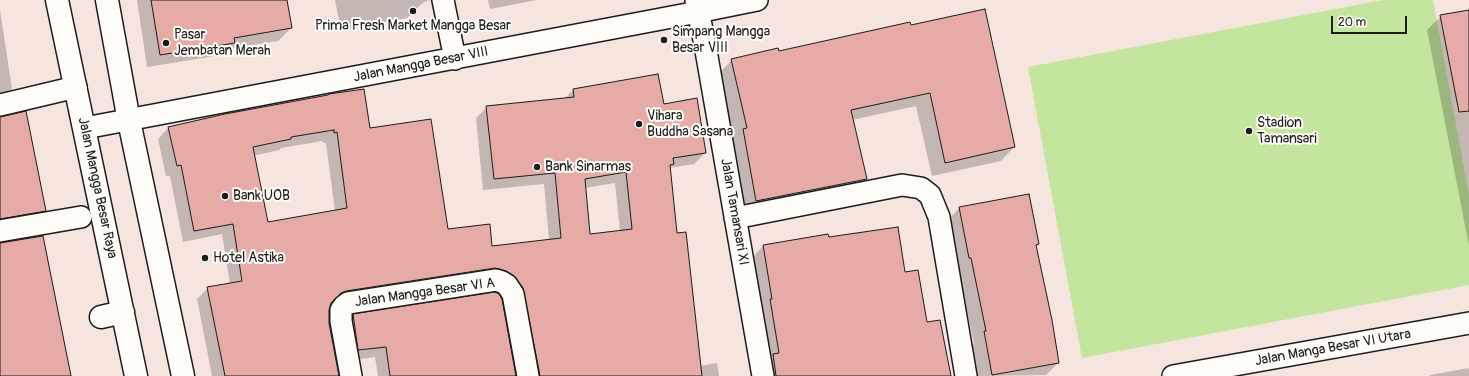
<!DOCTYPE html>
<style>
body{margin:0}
#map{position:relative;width:1469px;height:376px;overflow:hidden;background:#f6e4df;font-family:Pangolin,sans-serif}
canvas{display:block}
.scale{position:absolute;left:1331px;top:16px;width:76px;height:18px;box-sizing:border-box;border:2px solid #1c1c1c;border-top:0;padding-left:5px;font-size:12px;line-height:14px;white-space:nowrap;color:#1c1c1c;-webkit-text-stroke:3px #fdfcf7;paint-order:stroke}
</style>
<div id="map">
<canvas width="1469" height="376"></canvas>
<div class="scale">20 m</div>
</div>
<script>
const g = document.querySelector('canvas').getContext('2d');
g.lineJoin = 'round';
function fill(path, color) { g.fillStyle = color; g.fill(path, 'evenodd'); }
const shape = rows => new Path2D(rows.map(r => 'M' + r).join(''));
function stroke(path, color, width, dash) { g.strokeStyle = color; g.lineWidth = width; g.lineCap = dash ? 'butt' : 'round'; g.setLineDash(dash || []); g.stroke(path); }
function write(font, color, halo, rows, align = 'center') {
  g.font = font + ' Pangolin,sans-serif'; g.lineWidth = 4; g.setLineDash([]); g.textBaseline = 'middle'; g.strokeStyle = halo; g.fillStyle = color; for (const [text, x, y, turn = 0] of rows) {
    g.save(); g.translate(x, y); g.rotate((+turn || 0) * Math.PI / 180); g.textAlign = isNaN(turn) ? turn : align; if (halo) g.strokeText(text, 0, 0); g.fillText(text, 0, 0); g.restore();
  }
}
fill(shape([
 [1383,0,1433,0,1469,195,1469,285,1082,358,1028,67]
]), '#c4e59e');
fill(shape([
 [137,0,286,0,291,28,278,41,227,49,221,55,147,67],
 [335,0,447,0,436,2,428,0,420,5,407,18,341,30],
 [488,0,537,0,490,9],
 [0,10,12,89,0,101],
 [1469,11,1469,246,1427,30,1441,16],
 [909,23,1014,147,1001,161,932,176,916,106,852,120,866,179,852,193,742,214,730,143,733,140,718,74,732,60,778,52],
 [658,75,663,105,705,153,694,164,669,168,676,234,700,366,717,363,719,376,527,376,506,289,334,302,331,304,328,309,328,323,338,376,212,376,197,299,208,288,230,284,222,234,183,242,170,176,166,176,158,139,169,127,369,129,447,230,492,247,549,240,544,184,483,190,476,118,487,107,564,99,573,90],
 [323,141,323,143,326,143,335,211,267,223,253,156,279,150,281,148],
 [615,183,620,231,590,235,585,188],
 [0,118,44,211,31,224,0,230],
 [959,208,1038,244,1035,247,1058,363,1046,375,978,376,972,345,974,343,947,221],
 [828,238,904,273,950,376,762,376,751,259,763,246],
 [353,315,515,376,378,376,375,357,348,361,342,326],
 [1469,368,1469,376,1430,376,1430,375]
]), '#0003');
const building = shape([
 [151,0,287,0,292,28,234,38,235,43,160,55,151,0],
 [985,9,1015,147,945,163,930,93,851,110,867,179,756,201,743,129,747,128,731,59,778,48,779,51,910,22,911,25,985,9],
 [1469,10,1469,111,1459,112,1440,15,1469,10],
 [658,74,664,104,697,98,706,153,673,158,674,164,670,165,677,233,686,232,702,376,540,376,523,288,513,275,506,271,495,268,346,291,341,293,331,303,329,310,329,323,339,376,225,376,207,287,242,281,233,224,194,231,181,165,177,166,168,127,225,114,328,95,329,94,364,89,370,128,431,119,448,229,490,224,492,246,561,238,555,173,494,179,486,106,574,97,573,89,658,74],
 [334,130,334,133,337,132,347,208,268,222,253,147,291,139,291,137,334,130],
 [626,172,632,229,590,234,585,179,626,172],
 [26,111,46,211,0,219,0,117,26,111],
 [1029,194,1039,244,1036,245,1052,320,1059,363,992,375,984,331,986,331,971,258,969,258,959,207,1029,194],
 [898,227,905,272,918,270,927,322,940,320,951,376,776,376,773,354,779,353,770,299,772,299,763,245,828,234,829,237,898,227],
 [43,236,71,376,0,376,0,243,43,236],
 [495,292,499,294,502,299,516,376,390,376,386,347,358,350,353,314,495,292]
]);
fill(building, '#e6aba7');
stroke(building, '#1c1c1c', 1);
const minor = shape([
 [443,0,455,59],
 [696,0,705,45,763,376],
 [0,105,76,87],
 [85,128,698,12,757,0],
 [735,218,902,185,921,188,930,195,939,217,966,376],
 [0,231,81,217],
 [351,376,341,321,341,310,344,306,348,303,496,280,502,282,507,285,513,294,528,376],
 [1173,376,1469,323]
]);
const secondary = shape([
 [57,0,136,376],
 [107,0,129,121,183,376],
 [101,317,123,312]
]);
stroke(minor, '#1c1c1c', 24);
stroke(secondary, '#1c1c1c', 25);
stroke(minor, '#fdfcf7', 21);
stroke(secondary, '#fdfcf7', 22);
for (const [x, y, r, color] of [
 [413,11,4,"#1c1c1c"],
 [664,40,4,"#1c1c1c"],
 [166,43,4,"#1c1c1c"],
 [639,124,4,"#1c1c1c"],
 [1249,131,4,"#1c1c1c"],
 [537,167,4,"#1c1c1c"],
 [225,196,4,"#1c1c1c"],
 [205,258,4,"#1c1c1c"]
]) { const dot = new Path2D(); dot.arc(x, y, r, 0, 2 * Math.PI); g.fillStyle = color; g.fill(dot); stroke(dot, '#fdfcf7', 1.5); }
write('14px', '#1c1c1c', '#fdfcf7', [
 ["Prima Fresh Market Mangga Besar",413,26,"center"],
 ["Simpang Mangga",672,32],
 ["Besar VIII",672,48],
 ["Pasar",174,35],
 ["Jembatan Merah",174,51],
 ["Vihara",647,116],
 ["Buddha Sasana",647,132],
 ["Stadion",1257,123],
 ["Tamansari",1257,139],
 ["Bank Sinarmas",545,167],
 ["Bank UOB",233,196],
 ["Hotel Astika",213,258]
], 'left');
write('14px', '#1c1c1c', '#fdfcf7', [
 ["Jalan Mangga Besar VIII",421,65,-11],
 ["Jalan Mangga Besar Raya",97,188,78],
 ["Jalan Tamansari XI",734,212,80],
 ["Jalan Mangga Besar VI A",425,293,-8],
 ["Jalan Manga Besar VI Utara",1333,348,-10]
]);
</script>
